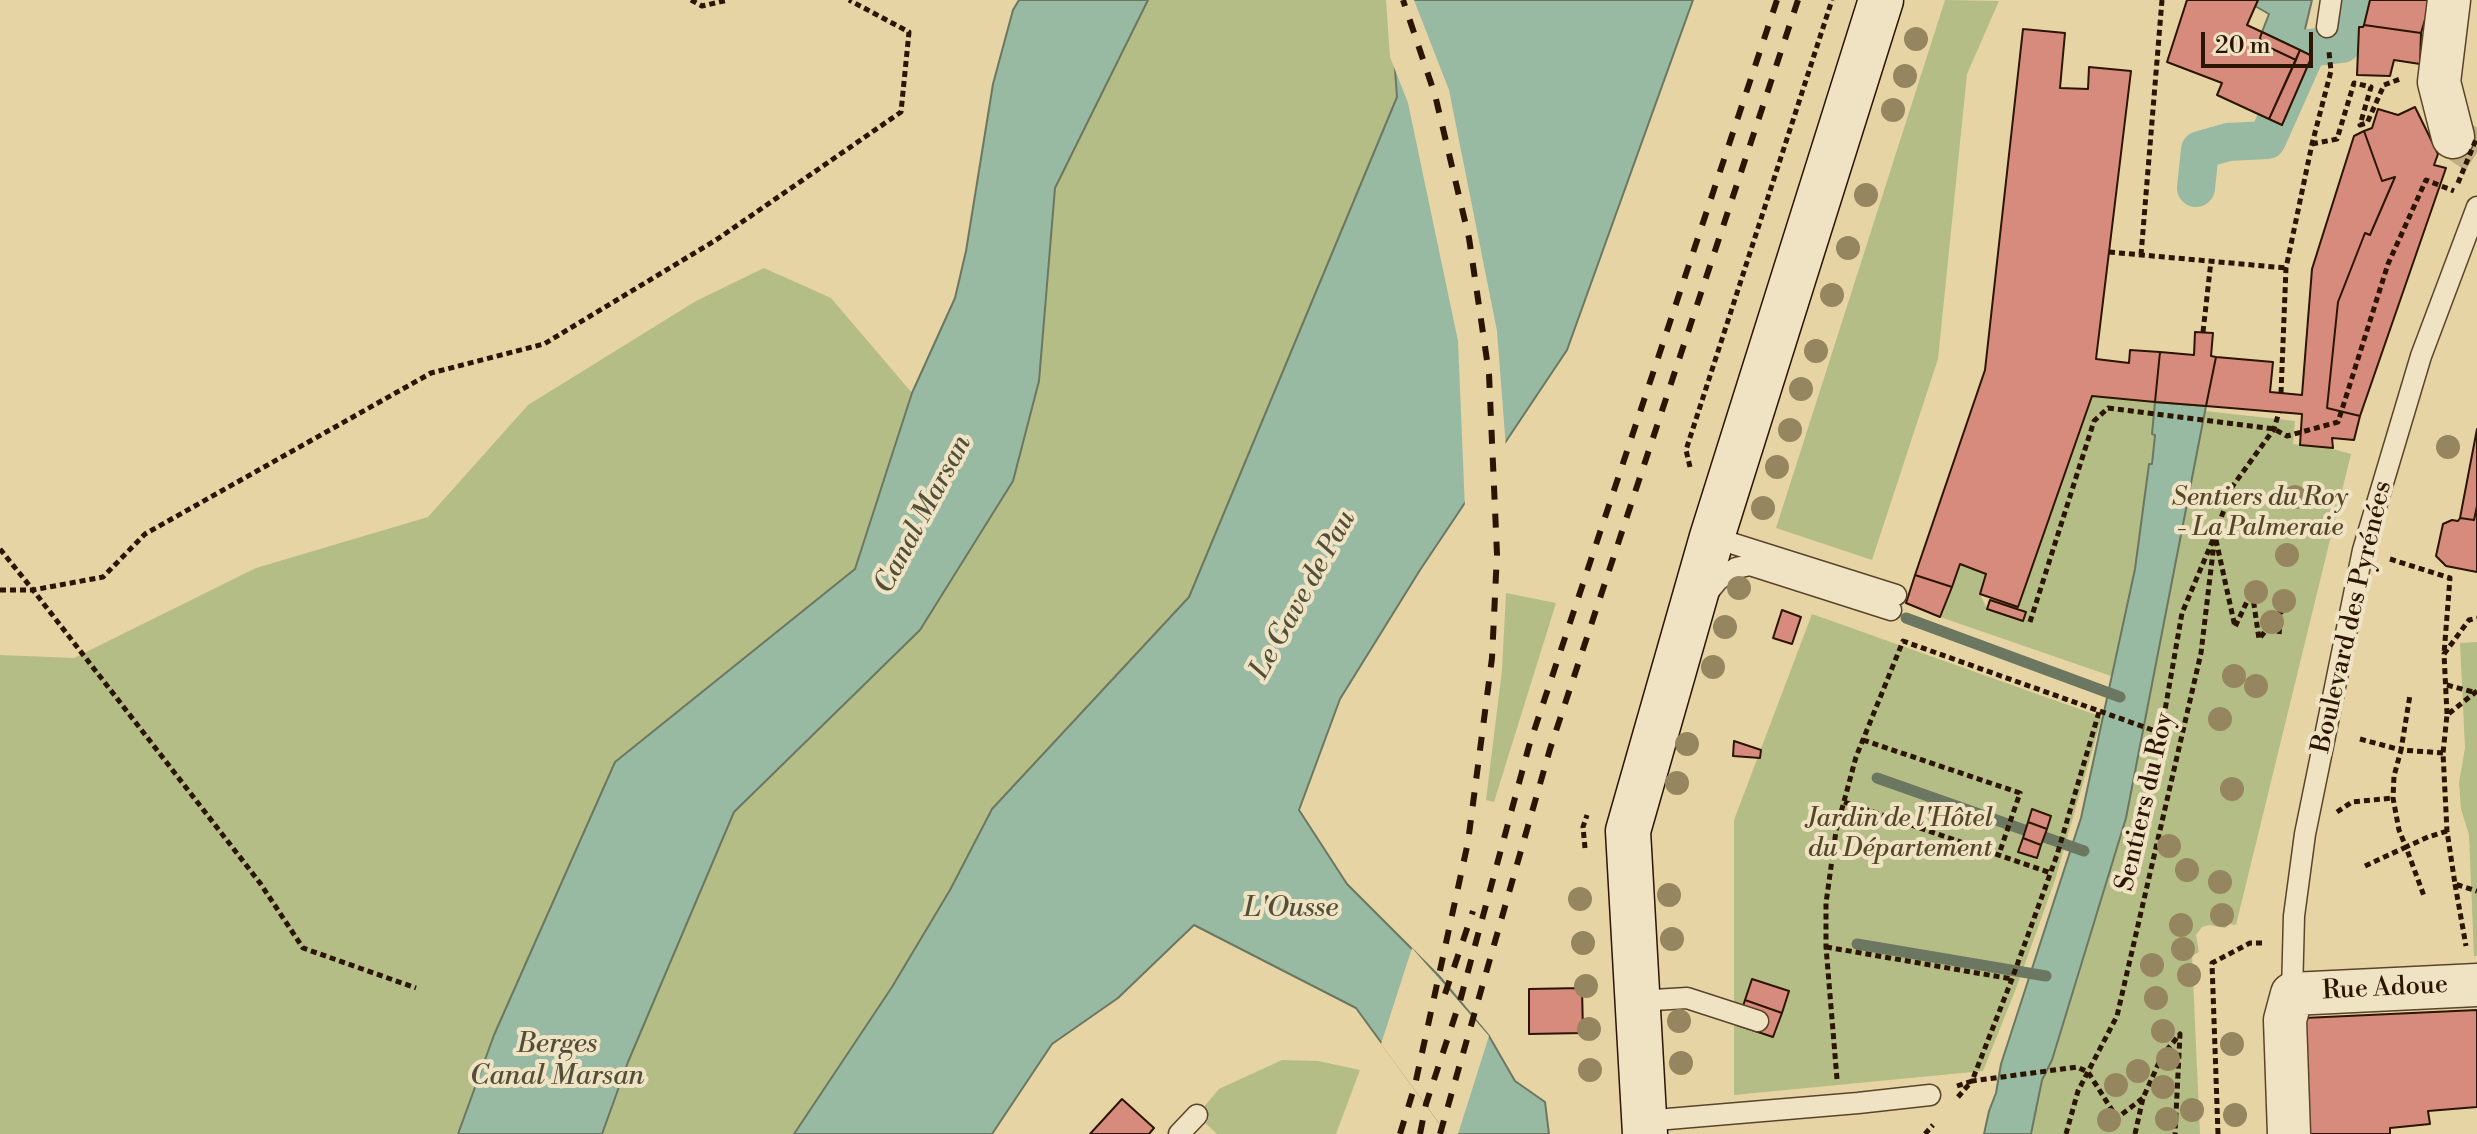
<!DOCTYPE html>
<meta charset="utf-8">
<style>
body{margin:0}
#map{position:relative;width:2477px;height:1134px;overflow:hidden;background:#e7d4a4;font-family:"Libre Bodoni",serif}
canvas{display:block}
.scale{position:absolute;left:2201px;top:32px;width:112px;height:36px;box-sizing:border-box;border:4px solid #2b1400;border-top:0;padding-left:10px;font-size:24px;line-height:28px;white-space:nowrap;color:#2b1400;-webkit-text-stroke:6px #efe3c4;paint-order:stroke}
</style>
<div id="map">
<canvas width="2477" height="1134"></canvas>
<div class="scale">20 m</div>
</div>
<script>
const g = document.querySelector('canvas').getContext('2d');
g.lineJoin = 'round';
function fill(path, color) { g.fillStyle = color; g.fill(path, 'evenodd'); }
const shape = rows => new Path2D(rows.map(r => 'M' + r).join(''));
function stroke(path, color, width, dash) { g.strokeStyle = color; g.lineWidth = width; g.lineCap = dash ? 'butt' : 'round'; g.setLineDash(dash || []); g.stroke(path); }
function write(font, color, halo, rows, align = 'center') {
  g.font = font + ' "Libre Bodoni",serif'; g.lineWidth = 8; g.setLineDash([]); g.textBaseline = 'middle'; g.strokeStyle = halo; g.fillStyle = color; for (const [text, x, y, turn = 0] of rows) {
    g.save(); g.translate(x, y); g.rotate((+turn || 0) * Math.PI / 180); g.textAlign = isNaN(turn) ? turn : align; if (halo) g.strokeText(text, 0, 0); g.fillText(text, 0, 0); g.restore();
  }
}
fill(shape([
 [1148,0,1390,0,1397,97,1189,597,992,809,950,890,892,987,794,1134,602,1134,628,1062,734,812,920,630,1039,381,1055,188],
 [1945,0,1999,1,1967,74,1938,359,1872,560,1776,528],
 [764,268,831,298,912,393,855,569,615,762,494,1035,458,1134,0,1134,0,655,74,658,256,568,428,517,528,405,696,301],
 [2092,396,2155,402,2152,434,2155,435,2152,464,2148,465,2135,569,2111,676,1940,617,1960,564,1986,574,1980,594,1987,609,2023,620,2026,612,2018,607],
 [2205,411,2295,421,2293,444,2329,448,2351,454,2236,925,2229,924,2225,928,2209,925,2202,927,2196,935,2199,952,2192,956,2200,1134,2031,1134,2042,1080,2052,1060,2126,818],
 [1506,593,1556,603,1494,802,1486,800,1502,670],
 [1812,614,2102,717,2055,880,2017,986,1983,1071,1734,1095,1734,820],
 [2477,642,2477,956,2474,956,2469,835,2461,809,2459,783,2465,748,2460,643],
 [1282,1060,1318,1061,1360,1070,1336,1134,1217,1134,1197,1115,1219,1089]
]), '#b5bd86');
const water = shape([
 [1019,0,1148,0,1055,188,1039,381,1013,481,920,630,734,812,628,1062,602,1134,458,1134,494,1035,615,762,855,569,912,393,955,298,966,251,993,84,1013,10,1019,0],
 [1390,0,1693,0,1567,350,1420,570,1340,699,1299,810,1347,884,1439,976,1489,1036,1515,1081,1545,1102,1549,1134,1448,1134,1356,1008,1194,925,1118,998,1052,1044,992,1134,794,1134,892,987,950,890,992,809,1189,597,1397,97,1390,0],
 [2258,0,2312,0,2300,50,2262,32,2269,14,2255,6,2258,0],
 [2337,0,2370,0,2364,25,2358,24,2351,40,2334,34,2339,17,2336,10,2337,0],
 [2155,402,2206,406,2126,818,2052,1060,2042,1080,2031,1134,1984,1134,1989,1111,1996,1093,2001,1064,2081,818,2135,569,2149,464,2152,464,2155,435,2152,434,2155,402]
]);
fill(water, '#98b9a2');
stroke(water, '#6c7761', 2);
fill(shape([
 [1386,0,1414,0,1449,90,1497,331,1506,448,1465,509,1458,341,1408,103,1390,57],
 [1412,948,1489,1036,1458,1134,1447,1134,1381,1044]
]), '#e7d4a4');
stroke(shape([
 [1906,618,2120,697],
 [1877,778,2084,851],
 [1857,944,2046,976]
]), '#6c7761', 11);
stroke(shape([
 [2308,48,2342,44,2351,0],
 [2196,188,2200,150,2228,142,2267,140,2308,48]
]), '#98b9a2', 38);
const building = shape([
 [2187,0,2258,0,2247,25,2262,32,2260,38,2262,44,2296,60,2269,119,2217,95,2222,83,2167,62,2187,0],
 [2370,0,2431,0,2421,33,2364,25,2370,0],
 [2364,25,2421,33,2420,64,2394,60,2390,76,2357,75,2359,27,2363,27,2364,25],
 [2023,29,2065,33,2060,88,2088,89,2089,67,2131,71,2096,359,2129,363,2130,350,2160,352,2155,402,2092,396,2018,607,1980,594,1986,574,1960,564,1952,587,1915,575,1985,370,2023,29],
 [2262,32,2300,50,2296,60,2262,44,2260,38,2262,32],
 [2300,50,2312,56,2282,125,2269,119,2300,50],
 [2415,107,2438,154,2434,165,2446,168,2360,416,2327,408,2338,302,2365,233,2370,235,2395,177,2382,181,2364,131,2372,128,2378,109,2398,115,2415,107],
 [2364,131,2382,181,2395,177,2370,235,2365,233,2338,302,2327,408,2360,416,2354,440,2332,438,2333,448,2300,445,2302,414,2206,406,2216,357,2273,362,2270,392,2302,395,2312,269,2354,136,2364,131],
 [2195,332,2213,333,2211,356,2216,357,2206,406,2155,402,2160,352,2194,355,2195,332],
 [2477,429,2477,506,2474,520,2460,518,2477,429],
 [2477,506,2477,572,2446,566,2436,556,2443,524,2452,520,2458,521,2460,518,2474,520,2477,506],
 [1915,575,1952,587,1940,617,1906,603,1915,575],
 [1990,600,2026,612,2023,621,1987,609,1990,600],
 [1782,610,1801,617,1792,644,1773,638,1782,610],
 [1734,741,1761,750,1760,758,1733,756,1734,741],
 [2032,809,2051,816,2047,829,2028,822,2032,809],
 [2028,822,2047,829,2041,845,2023,838,2028,822],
 [2023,838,2041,845,2037,858,2018,852,2023,838],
 [1752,979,1789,991,1782,1013,1745,1000,1752,979],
 [1582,988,1583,1033,1529,1034,1529,989,1582,988],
 [1745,1000,1782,1013,1773,1037,1737,1025,1745,1000],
 [2477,1010,2477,1107,2428,1111,2430,1124,2390,1128,2390,1134,2309,1134,2304,1018,2477,1010],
 [1122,1099,1154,1128,1149,1134,1090,1134,1122,1099]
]);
fill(building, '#d68b7c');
stroke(building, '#2b1400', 2);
stroke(shape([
 [2453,137,2477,153]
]), '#c1ae83', 42, [42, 21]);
const lane = shape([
 [2327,27,2331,0],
 [1712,537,1896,595],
 [1705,596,1718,580,1736,568,1750,565,1891,610],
 [2292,994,2294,916,2305,834,2363,550,2421,356,2477,207],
 [1637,1001,1687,998,1758,1021],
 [1644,1121,1858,1103,1930,1095],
 [1179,1134,1197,1115]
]);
const street = shape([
 [2449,0,2439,82,2453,137],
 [2289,1134,2285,1020,2292,994,2477,985]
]);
const secondary = shape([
 [1645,1134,1628,831,1712,537,1881,0]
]);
stroke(lane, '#5a4429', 23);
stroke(street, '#5a4429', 45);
stroke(secondary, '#2b1400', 47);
stroke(shape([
 [691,0,702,6,728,0],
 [2312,144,2337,139,2354,83,2371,87,2360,125,2367,123,2384,85,2400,79],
 [2109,252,2286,268],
 [2141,255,2162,0],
 [2203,332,2211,261],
 [2281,393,2286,268,2312,144,2331,71,2329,52],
 [1690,467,1686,450,1832,0],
 [2216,540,2235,627,2252,591,2259,639,2281,611,2279,635],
 [0,549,33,590,103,577,145,534,431,373,544,344,716,240,901,112,909,32,849,0],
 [2390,559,2450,578,2444,654],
 [0,590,33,590,260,883,303,948,416,988],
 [2030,622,2094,421,2108,408,2274,429,2287,436,2338,422,2388,264,2426,180,2454,191],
 [2447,685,2473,692],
 [2477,691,2447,715,2443,753,2447,831,2455,884,2477,891],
 [2447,714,2444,654,2469,620,2477,618],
 [2360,739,2401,750,2410,695],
 [1863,740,2020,793,1999,854],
 [2443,753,2401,750,2394,776,2393,798,2399,830,2406,847,2428,837,2447,831],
 [1844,802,2051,873],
 [2337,812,2352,802,2393,798],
 [1585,848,1583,827,1587,815],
 [2365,866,2406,847,2424,896],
 [2455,884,2466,946],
 [1826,947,2012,979],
 [1837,1079,1826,947,1826,903,1836,831,1856,757,1903,641,2161,733,2182,613,2215,535],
 [1957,1086,1972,1081,2012,979,2057,855,2099,712],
 [1958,1097,1972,1081,2077,1067,2088,1072,2117,1118,2143,1098],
 [1925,1134,1933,1125],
 [2066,1134,2078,1091,2117,1016,2201,653,2215,535,2232,487,2274,429,2279,412],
 [2135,1134,2143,1098,2162,1056,2180,1034,2175,1134],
 [2218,1134,2212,963,2250,943,2264,943]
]), '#2b1400', 5, [6, 4]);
stroke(lane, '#efe3c4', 20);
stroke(street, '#efe3c4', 42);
stroke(secondary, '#efe3c4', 44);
stroke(shape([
 [1445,994,1473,911],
 [1400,1134,1415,1085,1468,842,1492,658,1497,554,1489,374,1469,238,1435,95,1403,0],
 [1420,1134,1426,1104,1460,1001,1529,746,1777,0],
 [1440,1134,1550,749,1798,0]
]), '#2b1400', 6, [14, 14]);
stroke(shape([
 [2458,183,2477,137]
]), '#2b1400', 5, [6, 4]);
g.fillStyle = '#968660';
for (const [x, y] of [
 [1916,39],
 [1905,76],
 [1893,110],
 [1866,195],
 [1848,248],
 [1832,295],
 [1816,351],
 [1801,389],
 [1790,430],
 [2448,447],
 [1777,467],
 [2295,497],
 [1763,508],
 [2287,555],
 [1739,588],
 [2256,592],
 [2284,601],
 [2272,622],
 [1725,627],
 [1713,667],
 [2234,676],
 [2256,686],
 [2220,719],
 [1687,744],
 [1677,783],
 [2232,789],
 [2169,846],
 [2187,870],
 [2220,882],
 [1669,895],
 [1580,899],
 [2222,915],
 [2181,925],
 [1672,939],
 [1583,943],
 [2183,949],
 [2152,965],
 [2189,975],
 [1586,986],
 [2156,998],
 [1679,1021],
 [1589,1029],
 [2163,1031],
 [2232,1044],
 [2168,1059],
 [1681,1063],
 [1590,1070],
 [2138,1071],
 [2116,1085],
 [2163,1087],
 [2192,1110],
 [2235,1115],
 [2167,1119],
 [2109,1120]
]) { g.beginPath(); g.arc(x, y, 12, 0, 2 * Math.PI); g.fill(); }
write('italic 26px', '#544728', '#efe3c4', [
 ["Sentiers du Roy",2260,499],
 ["- La Palmeraie",2260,529],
 ["Jardin de l'Hôtel",1900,820],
 ["du Département",1900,850]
]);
write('26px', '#2b1400', '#efe3c4', [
 ["Boulevard des Pyrénées",2353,617,-77],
 ["Sentiers du Roy",2146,802,-77],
 ["Rue Adoue",2385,989,-3]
]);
write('italic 28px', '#514e39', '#efe3c4', [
 ["Canal Marsan",924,515,-62],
 ["Le Gave de Pau",1304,595,-61],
 ["L'Ousse",1291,909],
 ["Berges",557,1045],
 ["Canal Marsan",557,1077]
]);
</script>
